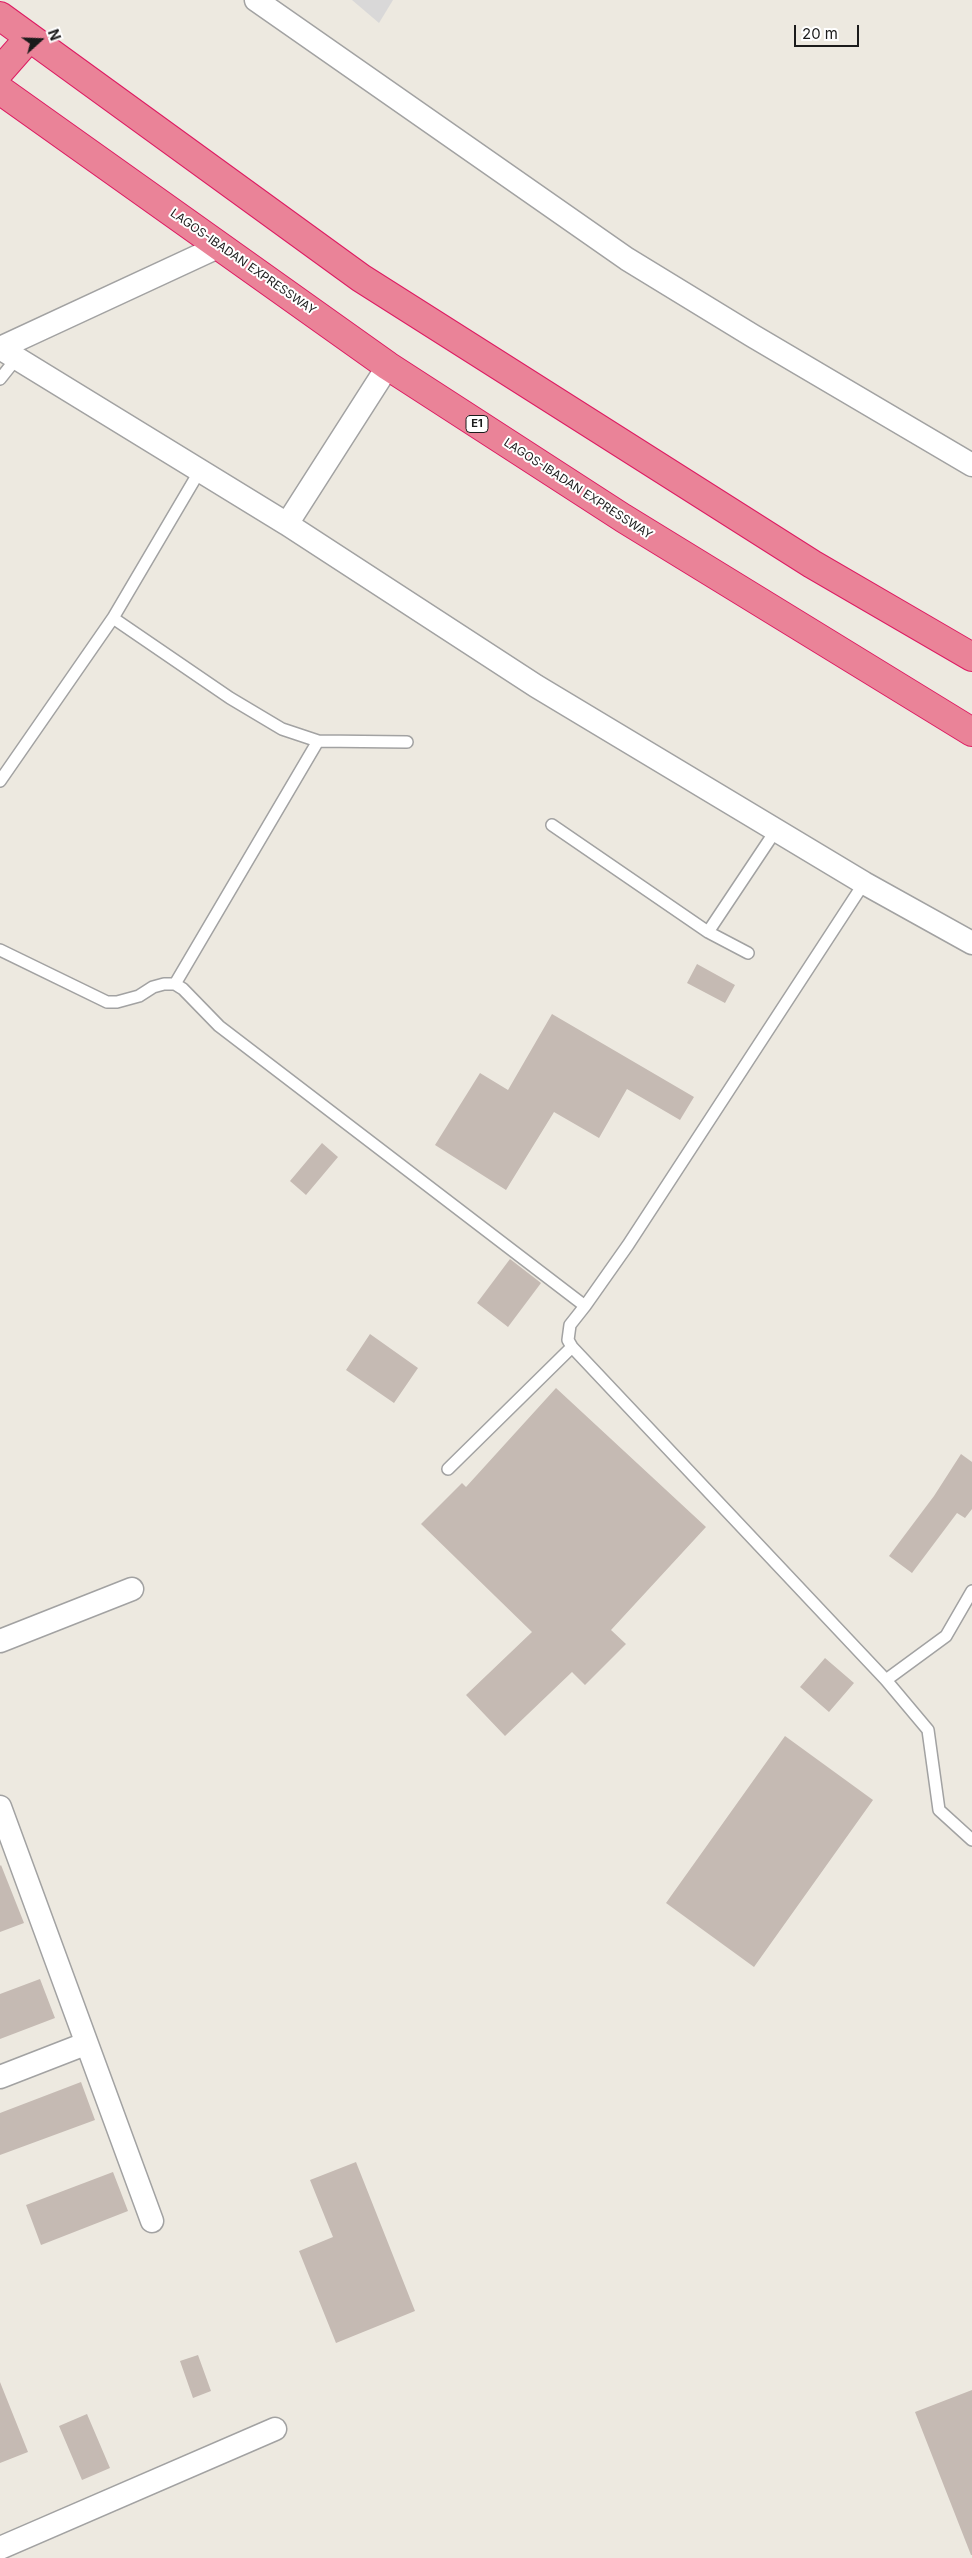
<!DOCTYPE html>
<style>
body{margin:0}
#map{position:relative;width:972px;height:2558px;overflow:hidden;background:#ede9e0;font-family:Inter,sans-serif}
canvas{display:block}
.north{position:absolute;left:15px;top:15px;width:50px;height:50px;-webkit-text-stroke:4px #fff;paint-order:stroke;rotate:70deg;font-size:14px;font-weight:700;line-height:20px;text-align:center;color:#1b1b1b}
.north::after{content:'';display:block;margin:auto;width:18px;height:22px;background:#1b1b1b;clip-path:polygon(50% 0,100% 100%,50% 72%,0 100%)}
.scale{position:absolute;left:794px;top:25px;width:65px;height:22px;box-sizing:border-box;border:2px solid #1b1b1b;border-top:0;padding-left:6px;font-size:15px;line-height:18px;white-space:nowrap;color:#1b1b1b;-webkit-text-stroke:4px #fff;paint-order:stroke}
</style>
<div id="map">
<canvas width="972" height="2558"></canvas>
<div class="north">N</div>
<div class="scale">20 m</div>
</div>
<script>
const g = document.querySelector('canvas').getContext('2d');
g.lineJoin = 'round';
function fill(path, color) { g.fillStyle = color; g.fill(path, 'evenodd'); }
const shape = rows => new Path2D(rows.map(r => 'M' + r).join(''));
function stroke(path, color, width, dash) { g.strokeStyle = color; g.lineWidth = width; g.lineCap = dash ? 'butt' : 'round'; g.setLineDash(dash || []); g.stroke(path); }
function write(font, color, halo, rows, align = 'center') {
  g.font = font + ' Inter,sans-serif'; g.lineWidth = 4; g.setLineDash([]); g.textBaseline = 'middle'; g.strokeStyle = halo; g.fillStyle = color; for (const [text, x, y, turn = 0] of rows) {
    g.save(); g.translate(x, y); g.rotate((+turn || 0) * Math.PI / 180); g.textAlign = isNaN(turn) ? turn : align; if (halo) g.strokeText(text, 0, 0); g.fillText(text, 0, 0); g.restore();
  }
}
fill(shape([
 [352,0,393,0,379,23]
]), '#d9d8d8');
fill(shape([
 [697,964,735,985,725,1003,687,983],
 [552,1014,694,1097,680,1120,627,1089,599,1138,554,1112,506,1190,435,1145,480,1073,508,1090],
 [322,1143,338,1157,306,1195,290,1181],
 [510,1259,541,1283,508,1327,477,1303],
 [370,1334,418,1368,394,1403,346,1370],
 [556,1388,706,1527,611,1630,626,1644,585,1685,572,1672,505,1736,466,1695,532,1632,421,1524,462,1483,466,1487],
 [961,1454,972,1462,972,1509,965,1518,957,1513,912,1573,889,1556,934,1496],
 [825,1658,854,1683,829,1712,800,1687],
 [785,1736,873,1800,754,1967,666,1903],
 [1,1865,24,1923,0,1932,0,1866],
 [40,1979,55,2018,0,2039,0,1994],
 [81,2082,95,2120,0,2155,0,2113],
 [356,2162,415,2311,336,2343,299,2251,333,2237,310,2180],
 [113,2172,128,2211,41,2245,26,2205],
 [198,2355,211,2391,193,2398,180,2361],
 [0,2382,28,2452,0,2463],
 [972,2390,972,2555,971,2555,915,2412],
 [87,2414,110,2468,82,2480,59,2426]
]), '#c5bab3');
const lane = shape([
 [0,379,16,359],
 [113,618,230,698,282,729,318,741,407,742],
 [0,781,113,618,199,472],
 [552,825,708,932,748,953],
 [708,932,776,830],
 [0,950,107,1002,117,1002,139,996,153,987,164,984,175,984,183,989,219,1026,585,1306,570,1325,568,1340,572,1347,886,1680,946,1636,972,1591],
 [175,984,318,741],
 [585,1306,628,1245,864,883],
 [448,1469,572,1347],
 [886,1680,928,1730,939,1810,972,1840]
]);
const street = shape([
 [256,0,627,259,753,336,972,465],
 [0,348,287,524,536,686,864,883,972,943],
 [0,348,220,246],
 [287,524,388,366],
 [0,1641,132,1589],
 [0,1807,152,2221],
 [0,2077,85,2044],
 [0,2548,275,2429]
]);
const highway = shape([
 [0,16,361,278,812,564,972,657],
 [0,71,29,38],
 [0,90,388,366,623,518,972,732]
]);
stroke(lane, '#a2a2a2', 14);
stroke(street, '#a2a2a2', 25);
stroke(highway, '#dd1b62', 30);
stroke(lane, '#fff', 11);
stroke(street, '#fff', 22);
stroke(highway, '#ea8398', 28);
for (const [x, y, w] of [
 [477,424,22]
]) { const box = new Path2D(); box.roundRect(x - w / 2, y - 8.5, w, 17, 4); g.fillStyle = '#fff'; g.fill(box); stroke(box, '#1b1b1b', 1); }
write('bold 11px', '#1b1b1b', null, [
 ["E1",477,424]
]);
write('12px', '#1b1b1b', '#fff', [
 ["LAGOS-IBADAN EXPRESSWAY",243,262,35],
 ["LAGOS-IBADAN EXPRESSWAY",578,489,33]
]);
</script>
